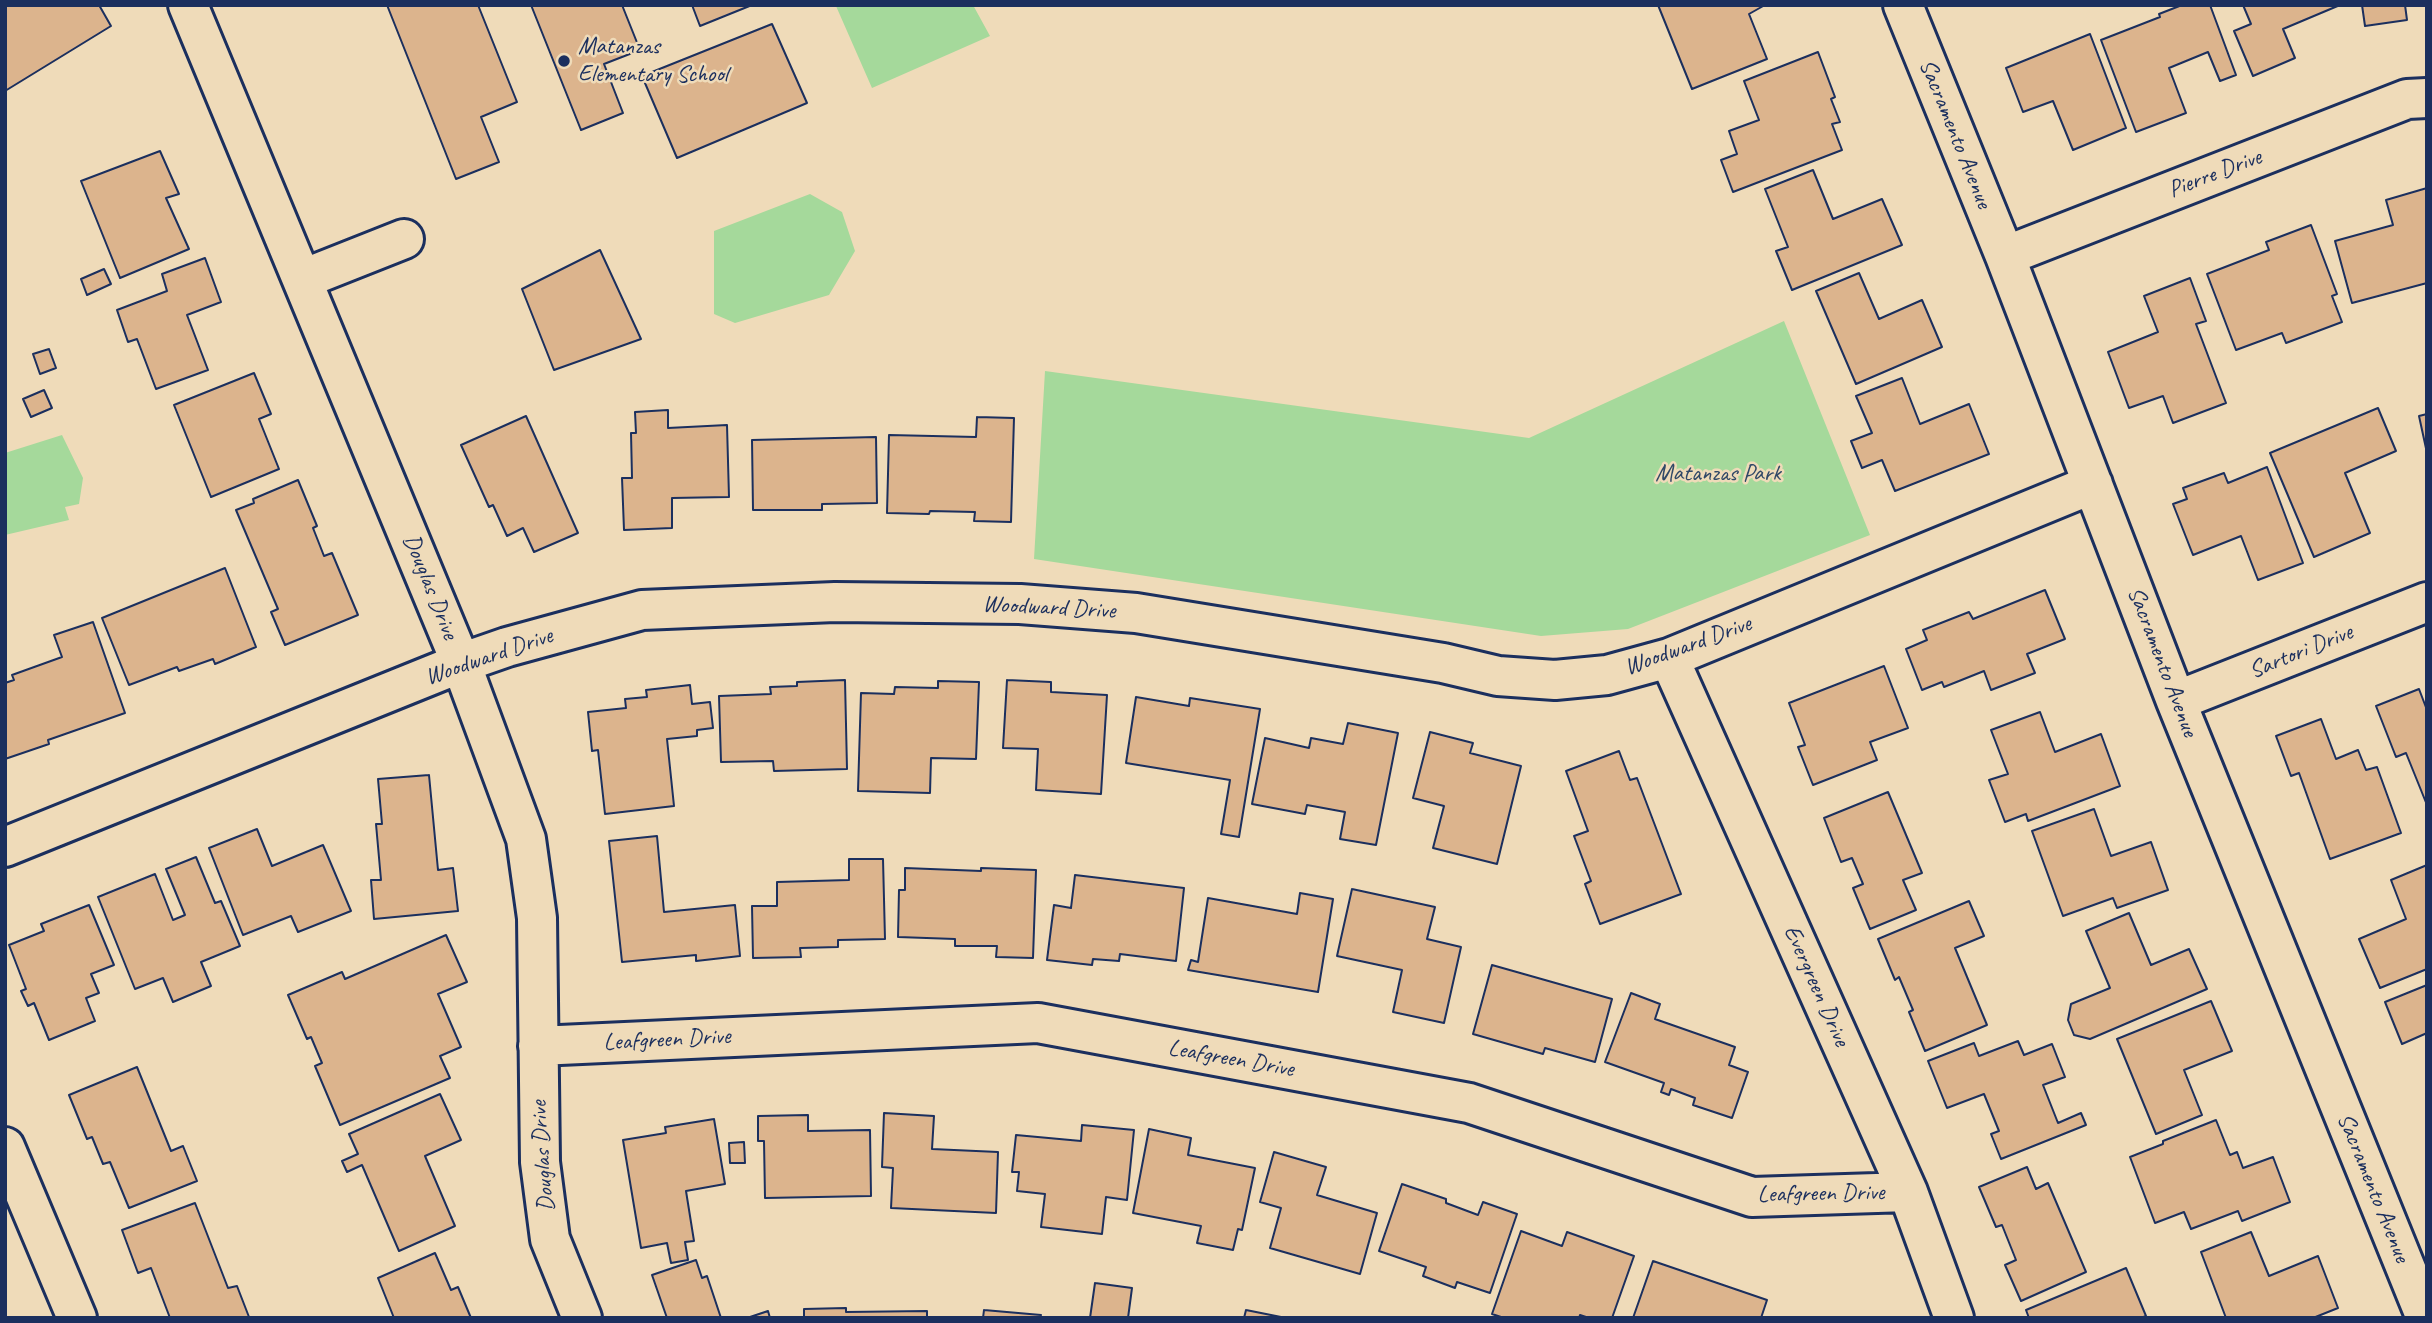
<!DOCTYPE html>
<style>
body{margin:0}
#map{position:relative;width:2432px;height:1323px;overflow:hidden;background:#efdbb9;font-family:Caveat,sans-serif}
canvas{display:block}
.frame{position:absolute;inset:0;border:7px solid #1b2f5e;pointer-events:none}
</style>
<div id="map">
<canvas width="2432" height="1323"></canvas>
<div class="frame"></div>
</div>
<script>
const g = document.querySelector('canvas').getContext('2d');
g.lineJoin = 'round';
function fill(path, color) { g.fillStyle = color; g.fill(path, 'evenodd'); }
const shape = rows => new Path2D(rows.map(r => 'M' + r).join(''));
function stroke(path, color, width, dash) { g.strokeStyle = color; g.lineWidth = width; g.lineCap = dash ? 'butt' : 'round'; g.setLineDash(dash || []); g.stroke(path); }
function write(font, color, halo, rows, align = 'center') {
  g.font = font + ' Caveat,sans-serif'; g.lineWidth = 5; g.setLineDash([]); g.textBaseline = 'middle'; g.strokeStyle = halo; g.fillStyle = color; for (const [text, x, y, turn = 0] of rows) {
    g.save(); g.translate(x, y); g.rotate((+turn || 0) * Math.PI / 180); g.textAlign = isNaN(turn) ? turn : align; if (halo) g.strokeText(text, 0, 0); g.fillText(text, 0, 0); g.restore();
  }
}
fill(shape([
 [973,5,990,36,872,88,836,6],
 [810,194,842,212,855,251,829,295,735,323,714,314,714,231],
 [1784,321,1870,535,1628,629,1541,636,1034,559,1045,371,1529,438],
 [62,435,83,478,79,504,65,507,69,520,5,535,5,453]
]), '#a5d99b');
const building = shape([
 [5,5,99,5,111,26,5,91,5,5],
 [387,5,478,5,517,102,481,117,499,162,456,179,387,5],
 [531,5,622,5,640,50,604,64,623,113,581,130,531,5],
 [692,5,752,5,700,26,692,5],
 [1658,5,1765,5,1749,14,1767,59,1692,89,1658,5],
 [2182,5,2210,5,2236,75,2220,81,2208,52,2169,68,2186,113,2136,132,2101,40,2160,17,2159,14,2182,5],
 [2243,5,2340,5,2283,29,2295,58,2253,76,2234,31,2251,24,2243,5],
 [2362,5,2405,5,2407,20,2365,26,2362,5],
 [772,24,807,103,677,158,642,76,772,24],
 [2090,34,2126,128,2073,150,2053,101,2023,112,2006,68,2090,34],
 [1818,52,1835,97,1831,99,1840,122,1832,124,1842,150,1733,192,1721,160,1737,154,1729,131,1759,120,1744,81,1818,52],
 [160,151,179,194,166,198,189,249,120,278,81,181,160,151],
 [1813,170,1833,219,1882,199,1902,245,1792,290,1776,251,1788,247,1765,189,1813,170],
 [2427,188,2427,283,2352,303,2335,241,2393,225,2386,200,2427,188],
 [2311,225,2337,294,2332,296,2342,322,2286,343,2282,333,2236,350,2207,274,2269,250,2266,242,2311,225],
 [600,250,641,339,554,370,522,289,600,250],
 [205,258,221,302,187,315,208,370,156,389,137,339,128,342,117,310,167,291,162,274,205,258],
 [104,269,111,284,87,295,81,279,104,269],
 [1859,273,1879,319,1922,300,1942,347,1856,384,1816,291,1859,273],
 [2190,278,2206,321,2196,324,2226,403,2173,423,2163,396,2129,408,2108,352,2158,332,2144,296,2190,278],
 [49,349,56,368,40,374,33,354,49,349],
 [254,373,271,414,259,419,279,469,211,497,174,405,254,373],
 [1902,378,1920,424,1969,404,1989,454,1895,491,1882,460,1862,468,1851,441,1872,433,1856,396,1902,378],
 [44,390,52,408,31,417,23,399,44,390],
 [2378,408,2396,451,2345,473,2370,533,2314,557,2270,453,2378,408],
 [668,410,668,428,727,425,729,497,672,498,672,528,624,530,622,478,632,478,631,433,636,433,635,412,668,410],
 [2427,414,2427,453,2419,416,2427,414],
 [526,416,578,533,534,552,523,528,507,536,493,505,489,507,461,445,526,416],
 [977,417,1014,418,1011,522,974,521,975,512,930,511,929,514,887,513,889,435,976,437,977,417],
 [876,437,877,503,822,504,822,510,753,510,752,440,876,437],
 [2267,467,2303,563,2258,580,2241,536,2193,555,2173,504,2187,499,2183,488,2224,473,2228,483,2267,467],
 [298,480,317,526,313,528,324,556,332,553,358,615,285,645,271,612,278,609,236,510,254,503,253,499,298,480],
 [225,568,256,647,215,664,213,659,179,671,177,667,129,685,102,618,225,568],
 [2045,590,2065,639,2027,654,2035,673,1991,690,1984,671,1944,687,1942,682,1922,690,1906,649,1927,640,1923,630,1969,612,1973,619,2045,590],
 [93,622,125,713,48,740,49,744,5,759,5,683,14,680,12,675,62,657,54,635,93,622],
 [1884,666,1908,728,1870,742,1877,760,1813,785,1798,747,1805,745,1789,703,1884,666],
 [845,680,847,769,774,771,773,761,721,762,719,696,771,694,770,687,797,686,797,682,845,680],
 [1007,680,1051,682,1051,692,1107,695,1101,794,1036,790,1038,749,1003,748,1007,680],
 [938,681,979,682,976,759,931,758,930,793,858,791,861,693,894,694,895,687,938,688,938,681],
 [690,685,692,704,710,702,713,728,697,730,697,736,667,739,674,806,605,814,598,750,592,751,588,712,626,708,625,699,647,697,646,690,690,685],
 [2419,689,2427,710,2427,805,2406,753,2396,757,2376,706,2419,689],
 [1136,697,1189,706,1190,698,1260,709,1239,837,1221,834,1230,780,1126,763,1136,697],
 [2040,712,2055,752,2101,734,2120,786,2028,821,2026,814,2005,822,1989,780,2008,774,1991,730,2040,712],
 [2321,719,2336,759,2358,750,2366,770,2377,767,2401,833,2330,859,2299,773,2291,776,2276,736,2321,719],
 [1348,723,1398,733,1376,845,1340,839,1345,812,1307,805,1305,814,1252,804,1265,738,1309,748,1311,738,1343,744,1348,723],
 [1430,732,1473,743,1470,753,1521,766,1497,864,1433,848,1444,806,1413,798,1430,732],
 [1619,751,1630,780,1637,778,1681,894,1600,924,1585,884,1591,881,1574,836,1588,831,1566,771,1619,751],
 [429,775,438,870,453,868,458,911,374,919,371,880,381,880,376,824,382,824,378,779,429,775],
 [1888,792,1922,873,1903,880,1916,910,1870,929,1853,888,1863,884,1852,858,1841,862,1824,818,1888,792],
 [2094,809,2111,856,2151,842,2168,890,2117,908,2113,898,2063,916,2032,831,2094,809],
 [257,829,272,866,323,845,351,911,298,932,291,916,243,935,209,848,257,829],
 [657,836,664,912,735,905,740,956,696,961,696,955,622,962,609,841,657,836],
 [196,857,215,903,221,901,240,946,201,962,211,986,173,1002,163,978,135,989,98,897,155,874,173,920,185,915,166,869,196,857],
 [849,859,883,859,885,939,838,940,838,947,800,948,801,957,753,958,752,906,777,906,777,882,849,880,849,859],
 [2427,865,2427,969,2380,988,2359,939,2406,919,2391,880,2427,865],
 [905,868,981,871,981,868,1036,870,1033,958,996,957,997,946,955,946,955,939,898,937,899,890,905,890,905,868],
 [1075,875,1184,888,1176,961,1120,954,1119,961,1093,959,1092,965,1047,960,1054,905,1071,908,1075,875],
 [1352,889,1435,907,1427,939,1461,947,1444,1023,1393,1012,1402,970,1337,956,1352,889],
 [1300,893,1333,899,1318,992,1188,970,1191,960,1198,962,1208,898,1297,914,1300,893],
 [1969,901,1984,936,1955,948,1987,1025,1925,1051,1909,1012,1913,1010,1899,977,1895,980,1878,939,1969,901],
 [89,905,114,965,91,974,99,993,86,998,95,1021,49,1040,34,1003,28,1006,21,991,26,989,9,945,44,931,41,924,89,905],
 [2129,913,2151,965,2189,949,2207,989,2090,1039,2074,1035,2068,1020,2071,1004,2110,988,2086,931,2129,913],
 [446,935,467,982,438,994,461,1047,440,1056,450,1078,340,1125,315,1066,322,1063,311,1037,307,1039,288,995,342,972,345,979,446,935],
 [1492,965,1612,999,1595,1062,1545,1048,1543,1054,1473,1034,1492,965],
 [2427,985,2427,1033,2402,1044,2385,1002,2427,985],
 [1631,993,1660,1004,1655,1019,1735,1047,1729,1065,1748,1072,1732,1118,1693,1105,1695,1098,1671,1089,1669,1095,1661,1092,1664,1083,1605,1062,1631,993],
 [2211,1001,2232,1051,2184,1070,2202,1115,2156,1134,2117,1039,2211,1001],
 [2018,1041,2024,1055,2052,1044,2065,1077,2043,1085,2058,1123,2081,1113,2086,1125,2001,1159,1991,1134,1999,1131,1984,1094,1947,1108,1928,1061,1974,1043,1979,1056,2018,1041],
 [137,1067,171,1151,183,1146,197,1181,129,1208,110,1162,103,1164,92,1137,87,1139,69,1095,137,1067],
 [440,1094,461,1140,425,1156,455,1226,399,1251,362,1165,347,1172,342,1161,358,1154,349,1134,440,1094],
 [884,1113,934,1116,932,1149,998,1152,996,1213,891,1208,893,1168,882,1167,884,1113],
 [808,1115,808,1131,870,1130,871,1196,765,1198,764,1141,758,1141,758,1116,808,1115],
 [714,1119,725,1184,686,1191,694,1241,685,1242,688,1260,671,1263,667,1243,641,1248,623,1140,666,1133,665,1127,714,1119],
 [2216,1120,2230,1155,2237,1152,2243,1168,2273,1157,2290,1202,2242,1221,2238,1211,2191,1229,2184,1212,2155,1223,2130,1157,2163,1144,2163,1141,2216,1120],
 [1082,1125,1134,1130,1127,1200,1106,1197,1102,1234,1041,1227,1045,1194,1017,1191,1019,1172,1012,1172,1016,1135,1081,1141,1082,1125],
 [1149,1129,1191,1138,1188,1155,1255,1168,1242,1230,1238,1229,1233,1250,1197,1243,1201,1226,1133,1213,1149,1129],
 [744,1142,745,1163,730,1163,729,1143,744,1142],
 [1274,1152,1326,1167,1317,1195,1377,1213,1360,1274,1270,1248,1281,1208,1260,1202,1274,1152],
 [2027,1167,2036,1189,2048,1183,2086,1272,2021,1301,2005,1265,2016,1260,2002,1225,1996,1227,1979,1187,2027,1167],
 [1402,1184,1446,1199,1446,1203,1478,1215,1483,1202,1517,1214,1490,1293,1457,1282,1455,1288,1423,1276,1426,1267,1379,1251,1402,1184],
 [195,1203,228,1288,237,1286,249,1317,170,1318,151,1268,138,1273,122,1230,195,1203],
 [1521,1231,1562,1246,1567,1232,1634,1256,1612,1318,1589,1318,1580,1315,1579,1318,1504,1318,1492,1314,1521,1231],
 [2251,1232,2269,1276,2318,1256,2338,1308,2313,1318,2226,1318,2201,1252,2251,1232],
 [435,1253,451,1290,458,1287,471,1318,394,1318,378,1278,435,1253],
 [696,1260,702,1278,707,1276,721,1318,667,1318,652,1275,696,1260],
 [1653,1261,1767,1300,1761,1318,1633,1318,1653,1261],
 [2126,1268,2146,1316,2141,1318,2029,1318,2026,1310,2126,1268],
 [1095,1283,1132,1288,1128,1318,1090,1318,1095,1283],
 [846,1308,846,1312,927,1311,927,1318,804,1318,804,1309,846,1308],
 [984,1310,1041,1315,1040,1318,983,1318,984,1310],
 [1246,1310,1281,1317,1244,1318,1246,1310],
 [768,1311,770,1318,747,1318,768,1311]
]);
fill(building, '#dcb48d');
stroke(building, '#1b2f5e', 2);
const minor = shape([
 [188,5,461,663,526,839,537,918,540,1162,550,1239,582,1318],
 [1903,5,2005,256,2176,701,2426,1318],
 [2005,256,2407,99,2427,98],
 [303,279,404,239],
 [1669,658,1908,1192,1954,1318],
 [2176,701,2427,602],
 [5,847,461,663,507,647,642,610,835,602,1020,604,1136,613,1443,663,1498,676,1555,680,1607,675,1669,658,2093,484],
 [538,1046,1038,1023,1469,1103,1752,1197,1908,1192],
 [5,1147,77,1318]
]);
stroke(minor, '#1b2f5e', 44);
stroke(minor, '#efdbb9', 38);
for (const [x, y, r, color] of [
 [564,61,7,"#1b2f5e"]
]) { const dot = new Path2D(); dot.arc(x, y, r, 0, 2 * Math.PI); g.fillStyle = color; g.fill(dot); stroke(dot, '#efdbb9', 2.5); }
write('24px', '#1b2f5e', '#efdbb9', [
 ["Matanzas",578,47],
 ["Elementary School",578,75]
], 'left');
write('24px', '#1b2f5e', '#efdbb9', [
 ["Sacramento Avenue",1955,134,68],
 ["Pierre Drive",2215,174,-21],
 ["Douglas Drive",430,587,68],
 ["Woodward Drive",1049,608,3],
 ["Woodward Drive",1688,646,-20],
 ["Sartori Drive",2301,652,-22],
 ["Woodward Drive",489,657,-19],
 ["Sacramento Avenue",2162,662,69],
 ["Evergreen Drive",1816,986,66],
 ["Leafgreen Drive",667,1040,-3],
 ["Leafgreen Drive",1231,1059,10],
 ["Douglas Drive",543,1156,-94],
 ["Sacramento Avenue",2373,1188,68],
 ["Leafgreen Drive",1821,1194,-1]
]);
write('24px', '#304867', '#efdbb9', [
 ["Matanzas Park",1718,474]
]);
</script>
